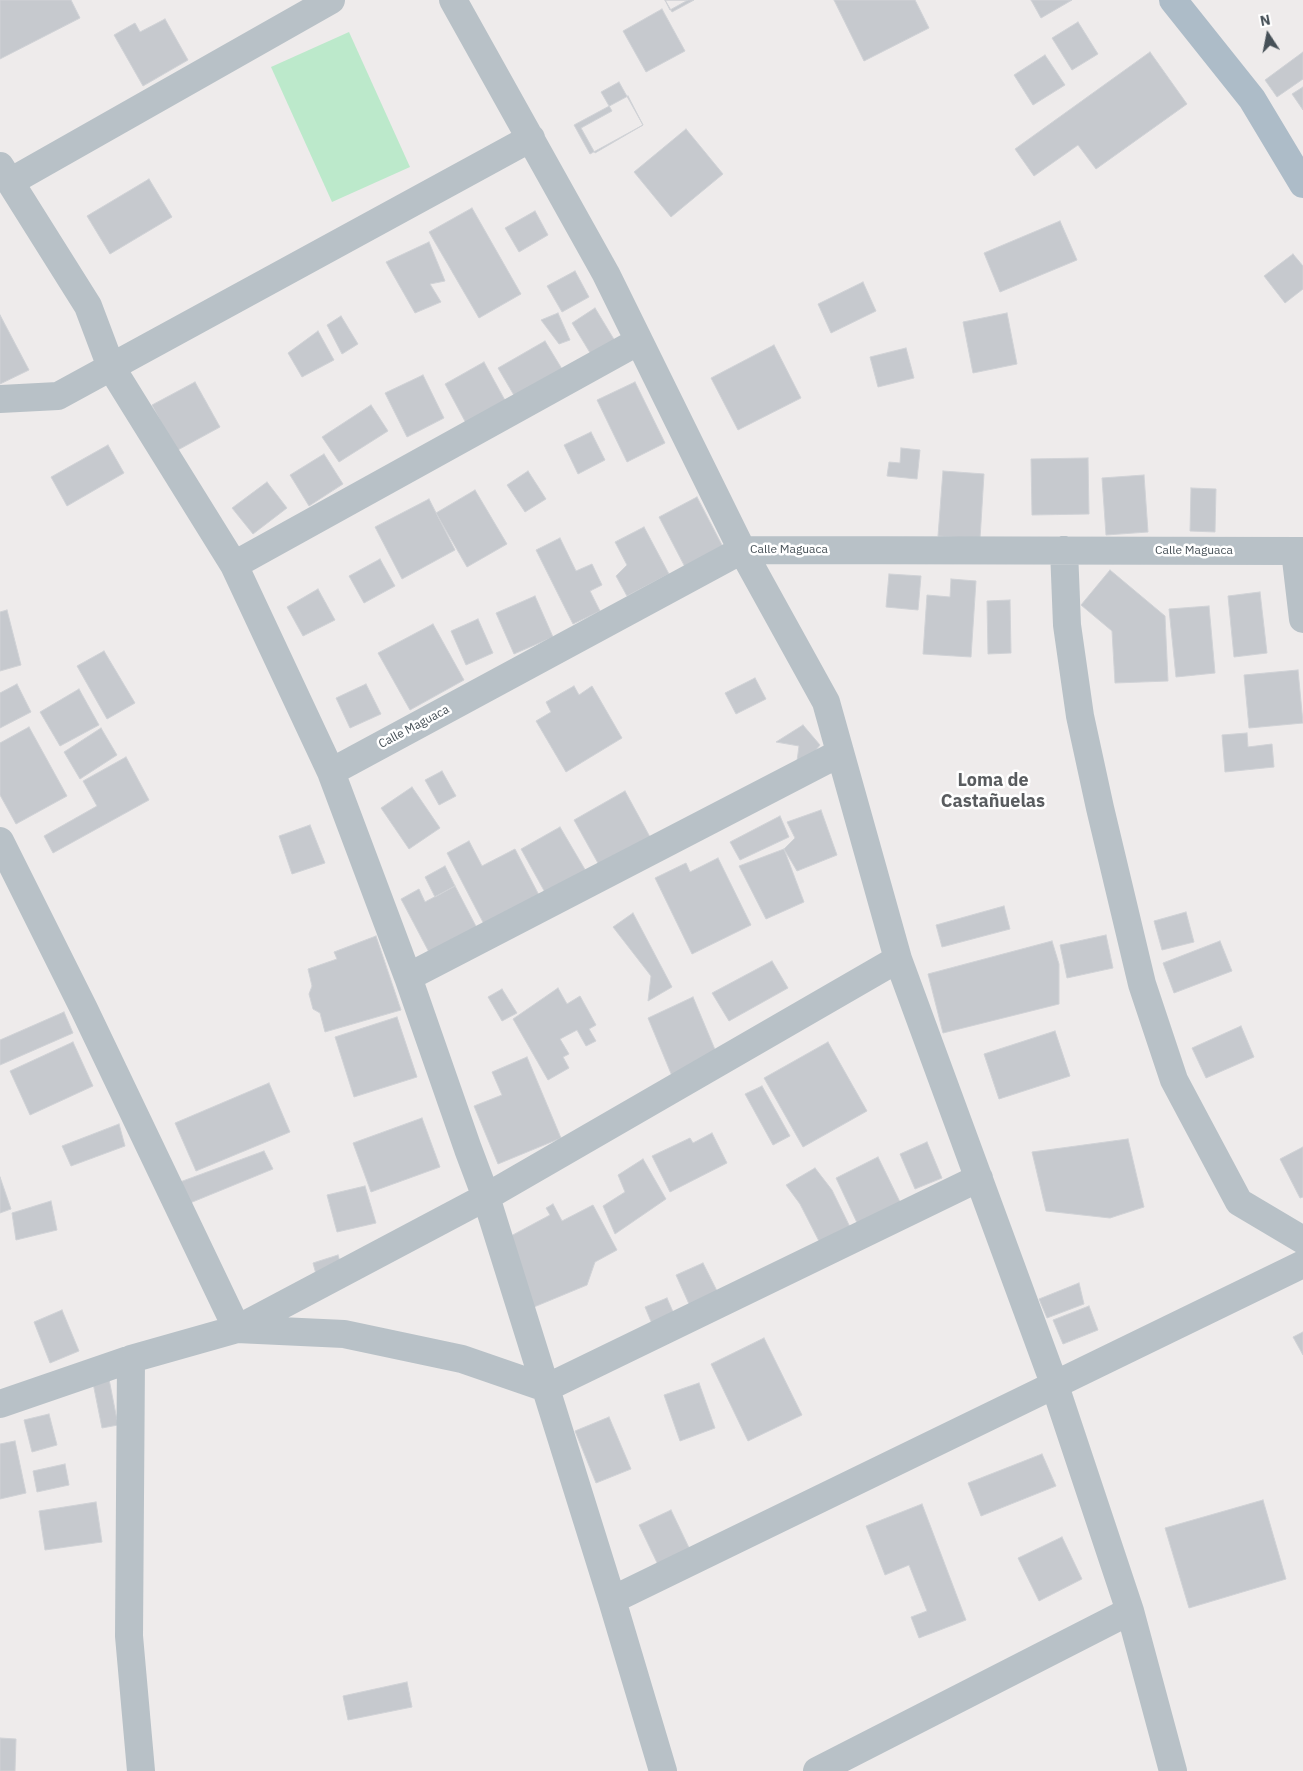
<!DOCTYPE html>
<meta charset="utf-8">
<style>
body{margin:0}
#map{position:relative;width:1303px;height:1771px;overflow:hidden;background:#eeebeb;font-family:"IBM Plex Sans",sans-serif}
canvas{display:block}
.north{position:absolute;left:1243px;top:10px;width:50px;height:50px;-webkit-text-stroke:4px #fff;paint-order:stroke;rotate:349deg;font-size:14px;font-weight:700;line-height:20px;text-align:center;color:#465057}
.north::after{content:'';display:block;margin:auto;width:18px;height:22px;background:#465057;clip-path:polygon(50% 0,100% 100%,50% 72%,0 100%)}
</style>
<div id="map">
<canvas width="1303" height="1771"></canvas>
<div class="north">N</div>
</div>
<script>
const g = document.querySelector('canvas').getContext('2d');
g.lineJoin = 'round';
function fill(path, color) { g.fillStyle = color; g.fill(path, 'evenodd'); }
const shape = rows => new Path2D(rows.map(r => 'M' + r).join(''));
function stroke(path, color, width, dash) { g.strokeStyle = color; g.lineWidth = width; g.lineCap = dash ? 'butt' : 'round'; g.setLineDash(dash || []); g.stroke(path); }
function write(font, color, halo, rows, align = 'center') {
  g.font = font + ' "IBM Plex Sans",sans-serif'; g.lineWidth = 5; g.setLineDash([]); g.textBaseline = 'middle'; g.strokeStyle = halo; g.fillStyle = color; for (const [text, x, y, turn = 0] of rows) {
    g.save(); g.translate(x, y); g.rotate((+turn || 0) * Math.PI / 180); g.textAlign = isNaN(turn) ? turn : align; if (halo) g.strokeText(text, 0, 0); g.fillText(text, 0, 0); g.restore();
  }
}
fill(shape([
 [349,32,410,167,332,202,271,67]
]), '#bce9cb');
const building = shape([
 [0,0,71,0,80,18,0,59,0,0],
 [665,0,694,0,672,12,665,0],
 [665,0,688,0,670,10,665,0],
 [834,0,915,0,929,28,864,61,834,0],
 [1031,0,1072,0,1041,18,1031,0],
 [662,9,685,51,646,72,623,31,662,9],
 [165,19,188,60,143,86,114,35,135,23,140,32,165,19],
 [1078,22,1098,54,1072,70,1052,38,1078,22],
 [1150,52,1187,104,1096,169,1078,145,1034,176,1015,149,1150,52],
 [1303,52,1303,79,1277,97,1265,80,1303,52],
 [1045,55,1065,85,1033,105,1014,75,1045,55],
 [619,82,643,125,595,153,581,128,612,111,601,92,619,82],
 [1303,87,1303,110,1292,94,1303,87],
 [628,96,643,125,590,154,574,125,628,96],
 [686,129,723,174,671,217,634,172,686,129],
 [149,179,172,217,110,254,87,216,149,179],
 [472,208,521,294,479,318,429,232,472,208],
 [535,211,548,235,519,252,505,228,535,211],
 [1060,221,1077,260,1000,292,984,253,1060,221],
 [429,242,445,281,430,284,441,302,415,313,386,262,429,242],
 [1293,254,1303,266,1303,289,1285,303,1264,276,1293,254],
 [575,271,589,297,562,312,547,286,575,271],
 [863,282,876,311,831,333,818,304,863,282],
 [595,308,615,341,592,356,572,323,595,308],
 [558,313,570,340,559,344,541,320,558,313],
 [1007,313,1017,364,973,373,963,322,1007,313],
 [0,315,29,370,0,384,0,315],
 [341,316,358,344,342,354,327,325,341,316],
 [318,331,334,360,302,377,288,353,318,331],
 [545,341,562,369,515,397,498,368,545,341],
 [774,345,801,398,738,430,711,378,774,345],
 [906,348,914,378,878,387,870,357,906,348],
 [484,362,507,404,467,425,445,384,484,362],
 [423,375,444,418,407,437,385,393,423,375],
 [195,382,220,427,176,451,152,405,195,382],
 [635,382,665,443,627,462,597,400,635,382],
 [371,405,388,431,339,462,322,437,371,405],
 [591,432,605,460,578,474,564,445,591,432],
 [108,445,124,473,67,506,51,477,108,445],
 [901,448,920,450,917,479,887,476,889,462,900,463,901,448],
 [324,454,343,484,309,506,290,475,324,454],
 [1088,458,1089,514,1032,515,1031,459,1088,458],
 [528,471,546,499,525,512,507,485,528,471],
 [943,471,984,474,980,539,938,536,943,471],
 [1144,475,1148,532,1106,535,1102,478,1144,475],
 [267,482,287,508,253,534,232,508,267,482],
 [1191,488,1216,489,1215,532,1190,531,1191,488],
 [475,490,507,544,467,567,436,513,475,490],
 [697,497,723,547,685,567,659,517,697,497],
 [429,499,455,550,402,579,375,527,429,499],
 [644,527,669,574,627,596,616,576,627,565,615,542,644,527],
 [560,538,576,571,592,564,602,585,590,591,600,611,573,624,536,550,560,538],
 [380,559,395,586,364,603,349,576,380,559],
 [1110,570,1165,616,1168,681,1115,683,1112,631,1081,605,1110,570],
 [889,574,921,576,918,610,886,607,889,574],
 [951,579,976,581,971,657,923,654,927,595,950,597,951,579],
 [318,589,335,620,303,636,287,607,318,589],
 [1260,592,1267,653,1234,657,1228,596,1260,592],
 [535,596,553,637,514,654,496,613,535,596],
 [1010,600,1011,653,988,654,987,601,1010,600],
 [1209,606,1215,673,1176,677,1169,609,1209,606],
 [7,610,21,665,0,671,0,612,7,610],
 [478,619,493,653,466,665,451,631,478,619],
 [433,624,464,680,410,710,378,653,433,624],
 [104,651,135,703,107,719,77,666,104,651],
 [1298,670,1303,723,1249,728,1244,675,1298,670],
 [755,678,766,699,736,714,725,693,755,678],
 [17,684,31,712,0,728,0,693,17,684],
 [366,684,381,714,350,728,336,698,366,684],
 [574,686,579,695,592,686,622,738,566,772,536,721,551,712,546,702,574,686],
 [79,689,99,725,60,746,40,712,79,689],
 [803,725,820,745,795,776,799,746,776,742,803,725],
 [29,727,67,796,16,824,0,795,0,743,29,727],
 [101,728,117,755,80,779,64,752,101,728],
 [1247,733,1248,747,1272,744,1274,767,1225,772,1222,735,1247,733],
 [126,757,149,800,53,853,44,836,97,806,83,781,126,757],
 [442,771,456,796,439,805,425,780,442,771],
 [412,787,440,828,409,849,381,808,412,787],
 [625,791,650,837,599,865,574,820,625,791],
 [821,810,837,855,797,871,784,849,795,838,787,822,821,810],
 [780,816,789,837,740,860,730,842,780,816],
 [310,825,325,863,292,874,279,836,310,825],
 [560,827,587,873,547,896,521,849,560,827],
 [469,841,482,866,515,849,541,899,486,928,447,853,469,841],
 [784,849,804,902,766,919,739,866,784,849],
 [718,858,751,925,692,954,655,878,686,863,690,872,718,858],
 [445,866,455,886,435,897,425,877,445,866],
 [455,886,479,932,431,956,401,899,419,889,425,902,455,886],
 [1004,906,1010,929,942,947,936,925,1004,906],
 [1186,912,1194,942,1162,950,1154,921,1186,912],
 [633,913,672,987,648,1001,651,976,613,927,633,913],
 [1106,935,1113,968,1067,978,1060,945,1106,935],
 [376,936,401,1010,325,1032,320,1013,313,1009,309,994,312,986,308,969,337,959,334,952,376,936],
 [1052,941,1059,964,1059,1004,943,1033,928,974,1052,941],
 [1220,941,1232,971,1174,993,1163,963,1220,941],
 [772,961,788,988,729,1021,712,993,772,961],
 [558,988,567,1004,580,996,596,1025,589,1029,596,1041,586,1046,577,1030,560,1039,569,1054,563,1057,569,1068,548,1080,513,1019,558,988],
 [502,989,517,1013,502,1021,488,997,502,989],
 [693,997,716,1052,672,1076,648,1018,693,997],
 [64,1012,73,1033,0,1065,0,1040,64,1012],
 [397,1017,417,1077,354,1097,335,1037,397,1017],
 [1241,1026,1254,1057,1206,1078,1192,1048,1241,1026],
 [1055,1031,1070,1076,999,1099,984,1054,1055,1031],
 [73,1042,93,1086,30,1115,10,1071,73,1042],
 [828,1042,867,1111,803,1147,764,1078,828,1042],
 [527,1057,561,1138,498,1164,474,1106,502,1095,492,1072,527,1057],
 [269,1083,290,1132,196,1171,175,1123,269,1083],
 [762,1086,790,1136,773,1145,745,1094,762,1086],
 [422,1118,440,1167,371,1192,353,1143,422,1118],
 [119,1124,125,1146,71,1166,62,1146,119,1124],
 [712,1133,727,1163,670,1192,652,1156,690,1138,693,1143,712,1133],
 [1128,1139,1144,1207,1110,1218,1046,1211,1032,1152,1128,1139],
 [927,1142,942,1178,915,1189,900,1154,927,1142],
 [1303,1147,1303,1197,1300,1198,1280,1159,1303,1147],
 [264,1151,273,1169,190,1203,180,1182,264,1151],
 [878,1157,902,1206,859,1227,836,1178,878,1157],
 [643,1159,666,1199,615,1234,603,1206,625,1192,618,1175,643,1159],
 [815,1168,832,1190,850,1227,822,1247,800,1204,786,1185,815,1168],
 [0,1177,11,1209,0,1213,0,1177],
 [365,1186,376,1223,337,1232,327,1195,365,1186],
 [51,1201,57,1230,16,1240,12,1213,51,1201],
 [553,1204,562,1221,593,1205,617,1250,595,1262,587,1285,534,1307,509,1237,550,1215,546,1208,553,1204],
 [338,1255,346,1282,320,1289,313,1263,338,1255],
 [703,1263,717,1291,689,1304,676,1275,703,1263],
 [1079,1283,1084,1304,1047,1318,1039,1299,1079,1283],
 [667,1298,677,1321,655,1331,645,1307,667,1298],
 [1089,1306,1098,1330,1063,1344,1053,1320,1089,1306],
 [62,1310,79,1351,50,1363,34,1322,62,1310],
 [1303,1332,1303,1355,1293,1337,1303,1332],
 [764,1338,802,1415,748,1441,711,1364,764,1338],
 [109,1379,118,1425,102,1428,93,1383,109,1379],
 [699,1383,715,1428,680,1441,664,1395,699,1383],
 [49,1414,57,1445,32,1452,24,1420,49,1414],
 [609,1417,631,1469,596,1483,575,1431,609,1417],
 [15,1441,26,1493,0,1499,0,1444,15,1441],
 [1042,1454,1056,1486,981,1516,968,1483,1042,1454],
 [65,1464,69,1485,37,1492,33,1471,65,1464],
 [1263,1500,1286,1579,1189,1608,1165,1528,1263,1500],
 [96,1502,102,1542,45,1550,39,1511,96,1502],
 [922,1504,966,1620,919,1638,911,1617,927,1611,909,1565,885,1575,866,1526,922,1504],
 [671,1510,692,1554,660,1569,639,1525,671,1510],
 [1062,1537,1082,1579,1039,1601,1018,1558,1062,1537],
 [407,1682,412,1707,348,1720,343,1696,407,1682],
 [0,1738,16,1739,15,1771,0,1771,0,1738]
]);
fill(building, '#c6c9ce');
stroke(building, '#d0d2d6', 1);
stroke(shape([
 [453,0,606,274,742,550,826,702,898,959,1055,1386,1130,1611,1173,1771],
 [0,166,88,306,111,367,234,565,331,772,408,977,468,1149,486,1197,612,1600,663,1771],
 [10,182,331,0],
 [0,399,58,396,531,138],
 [1064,550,1067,625,1080,716,1100,808,1142,984,1174,1080,1239,1202,1303,1240],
 [1295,551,1303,619],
 [234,565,639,341],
 [331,772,742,550,1303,551],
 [0,841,84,1009,237,1329,344,1334,462,1359,546,1388,979,1178],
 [408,977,840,753],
 [131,1359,129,1636,141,1771],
 [0,1404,131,1359,237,1329,486,1197,898,959],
 [612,1600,1303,1264],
 [817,1771,1130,1611]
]), '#b8c1c7', 28);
stroke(shape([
 [1173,0,1252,99,1303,184]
]), '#adbcc8', 28);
write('12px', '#465057', '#fff', [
 ["Calle Maguaca",789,550],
 ["Calle Maguaca",1194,551],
 ["Calle Maguaca",414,727,-28]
]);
write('bold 18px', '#595c5f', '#fff', [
 ["Loma de",993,781],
 ["Castañuelas",993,802]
]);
</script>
